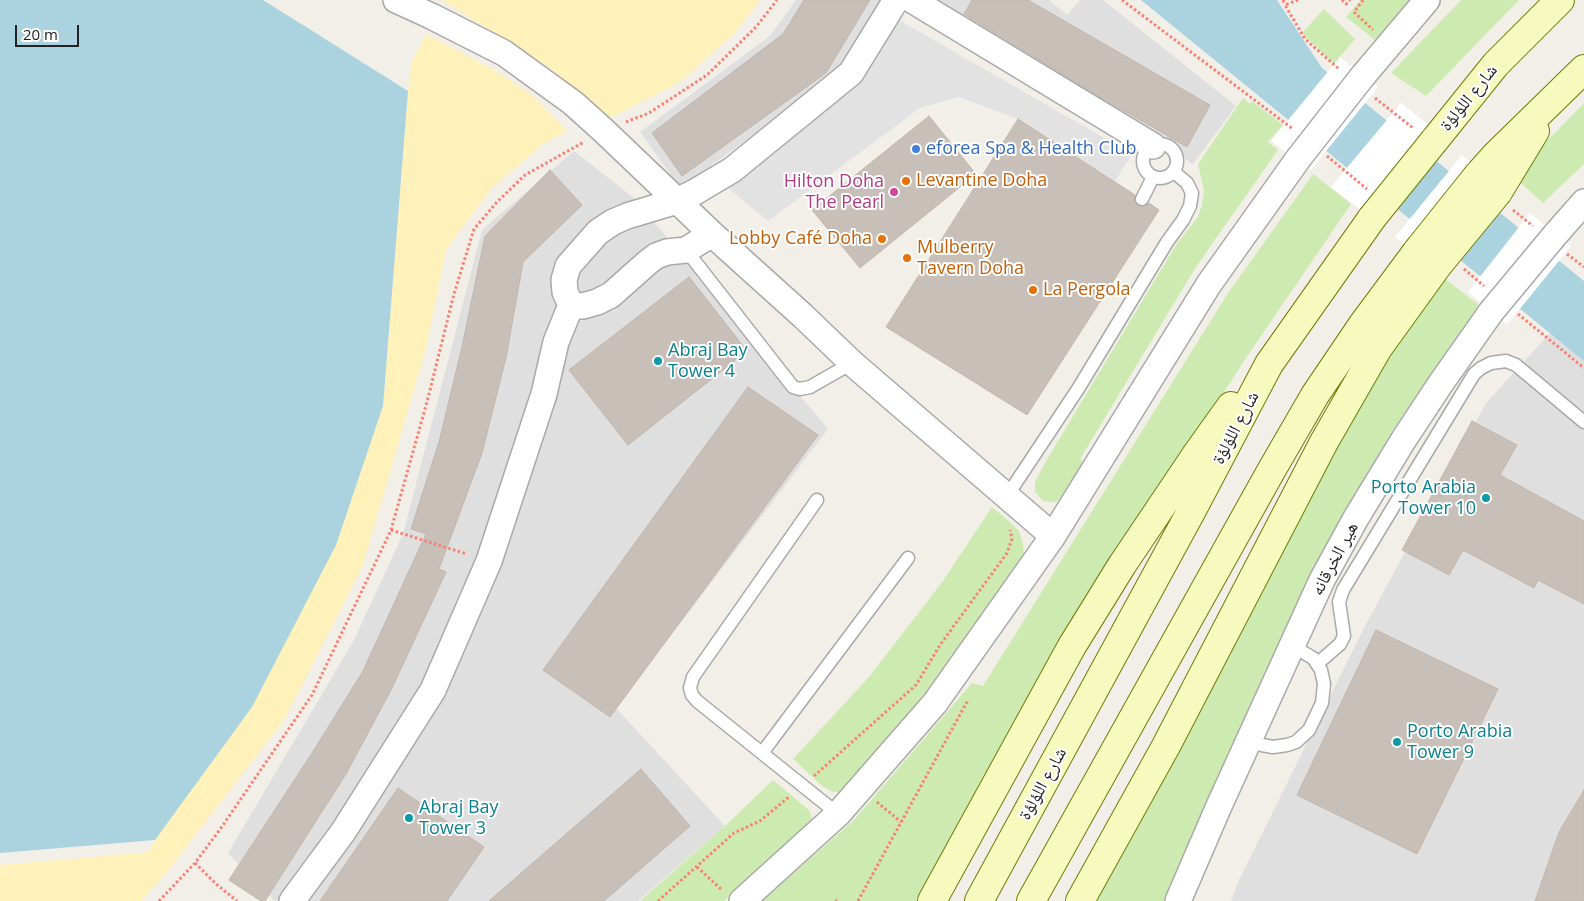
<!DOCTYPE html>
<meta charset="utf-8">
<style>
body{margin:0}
#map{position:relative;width:1584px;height:901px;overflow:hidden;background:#f2efe9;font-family:"Open Sans",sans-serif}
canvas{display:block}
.scale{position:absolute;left:15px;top:25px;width:64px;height:22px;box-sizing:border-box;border:2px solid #222;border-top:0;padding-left:6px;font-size:15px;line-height:18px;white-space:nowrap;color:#222;-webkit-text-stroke:4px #fff;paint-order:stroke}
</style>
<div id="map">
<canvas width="1584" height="901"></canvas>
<div class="scale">20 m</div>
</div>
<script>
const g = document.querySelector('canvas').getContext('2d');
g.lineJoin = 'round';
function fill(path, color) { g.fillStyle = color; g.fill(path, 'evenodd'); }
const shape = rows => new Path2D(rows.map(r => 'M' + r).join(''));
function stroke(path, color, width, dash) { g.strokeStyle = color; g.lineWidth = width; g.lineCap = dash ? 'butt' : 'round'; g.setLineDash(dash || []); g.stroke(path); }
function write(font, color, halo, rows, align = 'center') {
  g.font = font + ' "Open Sans","Noto Naskh Arabic",sans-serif'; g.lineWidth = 4; g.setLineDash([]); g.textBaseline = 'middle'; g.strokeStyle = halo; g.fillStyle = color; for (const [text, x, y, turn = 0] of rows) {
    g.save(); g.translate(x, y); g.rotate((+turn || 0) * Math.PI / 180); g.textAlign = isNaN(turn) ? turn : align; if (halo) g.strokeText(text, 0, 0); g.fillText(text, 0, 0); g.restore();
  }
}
fill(shape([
 [796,0,882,0,831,79,680,188,640,132,770,36],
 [918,0,1049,0,1067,15,1080,0,1103,0,1236,106,1193,164],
 [574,151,634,198,828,429,616,708,725,826,638,901,275,901,228,853,354,640,403,534,482,230],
 [1584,296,1584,901,1231,901,1238,882,1366,624,1486,403]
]), '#e0dfdf');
fill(shape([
 [1361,0,1411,0,1375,40,1346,17],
 [1461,0,1519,0,1426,96,1391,73],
 [1324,9,1355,39,1334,64,1302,33],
 [1243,98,1250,104,1252,101,1283,125,1268,142,1278,150,1196,267,1080,459,1085,463,1064,497,1055,502,1043,501,1035,492,1035,482,1046,461,1176,245,1197,218,1202,206,1204,191,1198,164],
 [1584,103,1584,164,1543,203,1513,176],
 [1313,174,1351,204,1244,361,1111,569,922,901,762,901,854,820,972,683,983,686,1228,293],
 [1441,276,1483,308,1424,385,1392,431,1297,611,1170,901,1092,901,1364,396],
 [992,507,1011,523,1019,531,1023,544,1024,557,926,694,846,788,839,792,833,792,822,786,793,759,869,677,943,581],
 [773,780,809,810,812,819,734,893,724,901,640,901,725,826]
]), '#cdebb0');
fill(shape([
 [442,0,760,0,734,34,679,83,608,119,550,68],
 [426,34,498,72,533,96,567,131,543,144,491,189,446,250,426,348,363,565,284,720,170,868,141,901,0,901,0,865,149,852,383,406,408,91,412,62]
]), '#fff1ba');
fill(shape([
 [899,20,1132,154,1115,181,1018,119,959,97,920,108,768,221,722,183,861,78]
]), '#e2e2e2');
fill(shape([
 [0,0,263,0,408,91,383,406,336,545,252,707,155,840,0,853],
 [1141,0,1277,0,1322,68,1584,281,1584,361]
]), '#aad3df');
fill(shape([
 [1340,57,1378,87,1310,171,1271,141],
 [1401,103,1450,142,1382,227,1331,187],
 [1462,155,1513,193,1445,277,1395,237],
 [1530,213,1571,246,1507,325,1468,292]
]), '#fff');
const building = shape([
 [804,0,870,0,826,73,682,176,652,133,783,34,804,0],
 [972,0,1028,0,1210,105,1187,147,1100,97,964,14,972,0],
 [929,116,976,174,860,268,812,210,929,116],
 [1018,119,1135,195,1134,200,1138,206,1143,207,1149,203,1159,210,1027,415,886,327,1018,119],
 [550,170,582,205,523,262,506,358,482,453,439,569,446,572,392,688,346,774,265,901,261,901,229,880,314,750,363,671,426,534,411,529,439,442,462,347,485,236,550,170],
 [689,277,747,351,628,445,569,370,689,277],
 [748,387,818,435,610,717,543,670,748,387],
 [1472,421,1517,445,1500,475,1584,521,1584,604,1538,580,1534,588,1463,550,1449,575,1402,550,1472,421],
 [1376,630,1498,689,1417,854,1297,795,1376,630],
 [641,769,690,826,604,901,489,901,641,769],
 [398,788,484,847,447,901,320,901,398,788],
 [1584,790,1584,901,1535,901,1559,832,1584,790]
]);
fill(building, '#c7bfb8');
stroke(building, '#c4b6ab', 1);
const service = shape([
 '1143 161a17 17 0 1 1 34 0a17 17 0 1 1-34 0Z',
 [1142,199,1153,177],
 [686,250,793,387,800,389,810,387,852,363],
 [1007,496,1078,389,1167,242,1183,220,1190,206,1192,193,1187,183,1174,172],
 [817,500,693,677,690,688,692,695,697,701,838,814],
 [1317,664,1340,644,1344,636,1339,602,1343,590,1474,374,1481,368,1491,363,1506,361,1516,365,1584,422],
 [1250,741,1262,745,1273,747,1287,745,1296,742,1309,730,1322,703,1324,684,1321,670,1313,658,1292,646],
 [762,753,908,558]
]);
const minor = shape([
 [396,0,431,16,504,53,573,103,604,131,712,234,803,316,852,363,1053,536],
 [912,0,1153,146],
 [1362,77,1427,0],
 [1555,235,1584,202],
 [571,305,583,306,597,302,611,295,647,263,656,256,667,252,686,250,712,234],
 [292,901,343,832,433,690,489,561,544,394,556,342,571,305,565,292,564,280,568,266,598,232,613,222,627,216,677,201,695,192,732,170,851,73,896,0],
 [742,901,838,814,935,703,1053,536,1209,284,1298,159],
 [1178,901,1219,806,1322,580,1356,518,1404,439,1441,383,1491,312]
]);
const secondary = shape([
 [1434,141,1496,64,1560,0],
 [1478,175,1495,156,1584,69],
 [1498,192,1535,131],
 [932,901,1072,646,1122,565,1196,455,1231,406],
 [979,901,1192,510,1269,364,1372,218],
 [1031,901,1271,471,1315,395,1363,324,1418,250],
 [1080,901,1166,746,1324,442,1378,348,1438,265]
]);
stroke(service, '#a9a9a9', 15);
stroke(minor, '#a9a9a9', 28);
stroke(secondary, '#707d05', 30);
stroke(shape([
 [1122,0,1293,129],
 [1283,0,1285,5],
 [1298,0,1285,5,1305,39,1339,69],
 [1342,0,1346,4,1350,0],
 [1363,0,1354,12,1373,30],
 [1375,98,1413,128],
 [626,122,649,113,707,75,756,27,777,0],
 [1327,156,1367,189],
 [1513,210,1533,226],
 [1567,254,1584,267],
 [1464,269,1484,286],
 [1518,314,1584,368],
 [391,530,467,554],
 [814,776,916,685,940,645,1007,553,1012,539,1010,530],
 [877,802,901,822],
 [195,863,216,884,237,901],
 [697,867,722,890],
 [159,901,195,863,221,828,312,695,391,530,427,402,454,294,474,229,497,202,525,175,584,142],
 [658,901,734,833,760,821,790,796],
 [835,901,838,901],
 [858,901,968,700]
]), '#fa8072', 3, [2.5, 2.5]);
stroke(service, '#fff', 12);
stroke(minor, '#fff', 25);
stroke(secondary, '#f7fabf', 28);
const minorBridge = shape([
 [1298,159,1362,77],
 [1491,312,1555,235]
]);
const secondaryBridge = shape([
 [1372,218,1434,141],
 [1418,250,1478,175],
 [1438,265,1498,192]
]);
stroke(minorBridge, '#a9a9a9', 28, []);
stroke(secondaryBridge, '#707d05', 30, []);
stroke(minorBridge, '#fff', 25);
stroke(secondaryBridge, '#f7fabf', 28);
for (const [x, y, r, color] of [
 [916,149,5,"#3f7fe0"],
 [906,181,5,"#e8710a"],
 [894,192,5,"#d1479c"],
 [882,239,5,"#e8710a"],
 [907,258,5,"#e8710a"],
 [1033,290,5,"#e8710a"],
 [658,361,5,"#0f9aa8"],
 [1486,498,5,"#0f9aa8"],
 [1397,742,5,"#0f9aa8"],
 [409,818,5,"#0f9aa8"]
]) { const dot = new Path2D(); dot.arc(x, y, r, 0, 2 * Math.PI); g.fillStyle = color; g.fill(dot); stroke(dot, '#fff', 2); }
write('18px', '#222', '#fff', [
 ["شارع اللؤلؤة",1469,98,-51],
 ["شارع اللؤلؤة",1236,428,-62],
 ["هير الخرقانه",1335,559,-62],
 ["شارع اللؤلؤة",1043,784,-61]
]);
write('18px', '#366cbe', '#fff', [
 ["eforea Spa & Health Club",926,149]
], 'left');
write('18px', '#c56008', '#fff', [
 ["Levantine Doha",916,181],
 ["Lobby Café Doha",872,239,"right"],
 ["Mulberry",917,248],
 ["Tavern Doha",917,269],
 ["La Pergola",1043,290]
], 'left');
write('18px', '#b23c85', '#fff', [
 ["Hilton Doha",884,182],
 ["The Pearl",884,203]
], 'right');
write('18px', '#0d838f', '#fff', [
 ["Abraj Bay",668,351],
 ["Tower 4",668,372],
 ["Porto Arabia",1476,488,"right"],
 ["Tower 10",1476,509,"right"],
 ["Porto Arabia",1407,732],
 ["Tower 9",1407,753],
 ["Abraj Bay",419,808],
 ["Tower 3",419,829]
], 'left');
</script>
